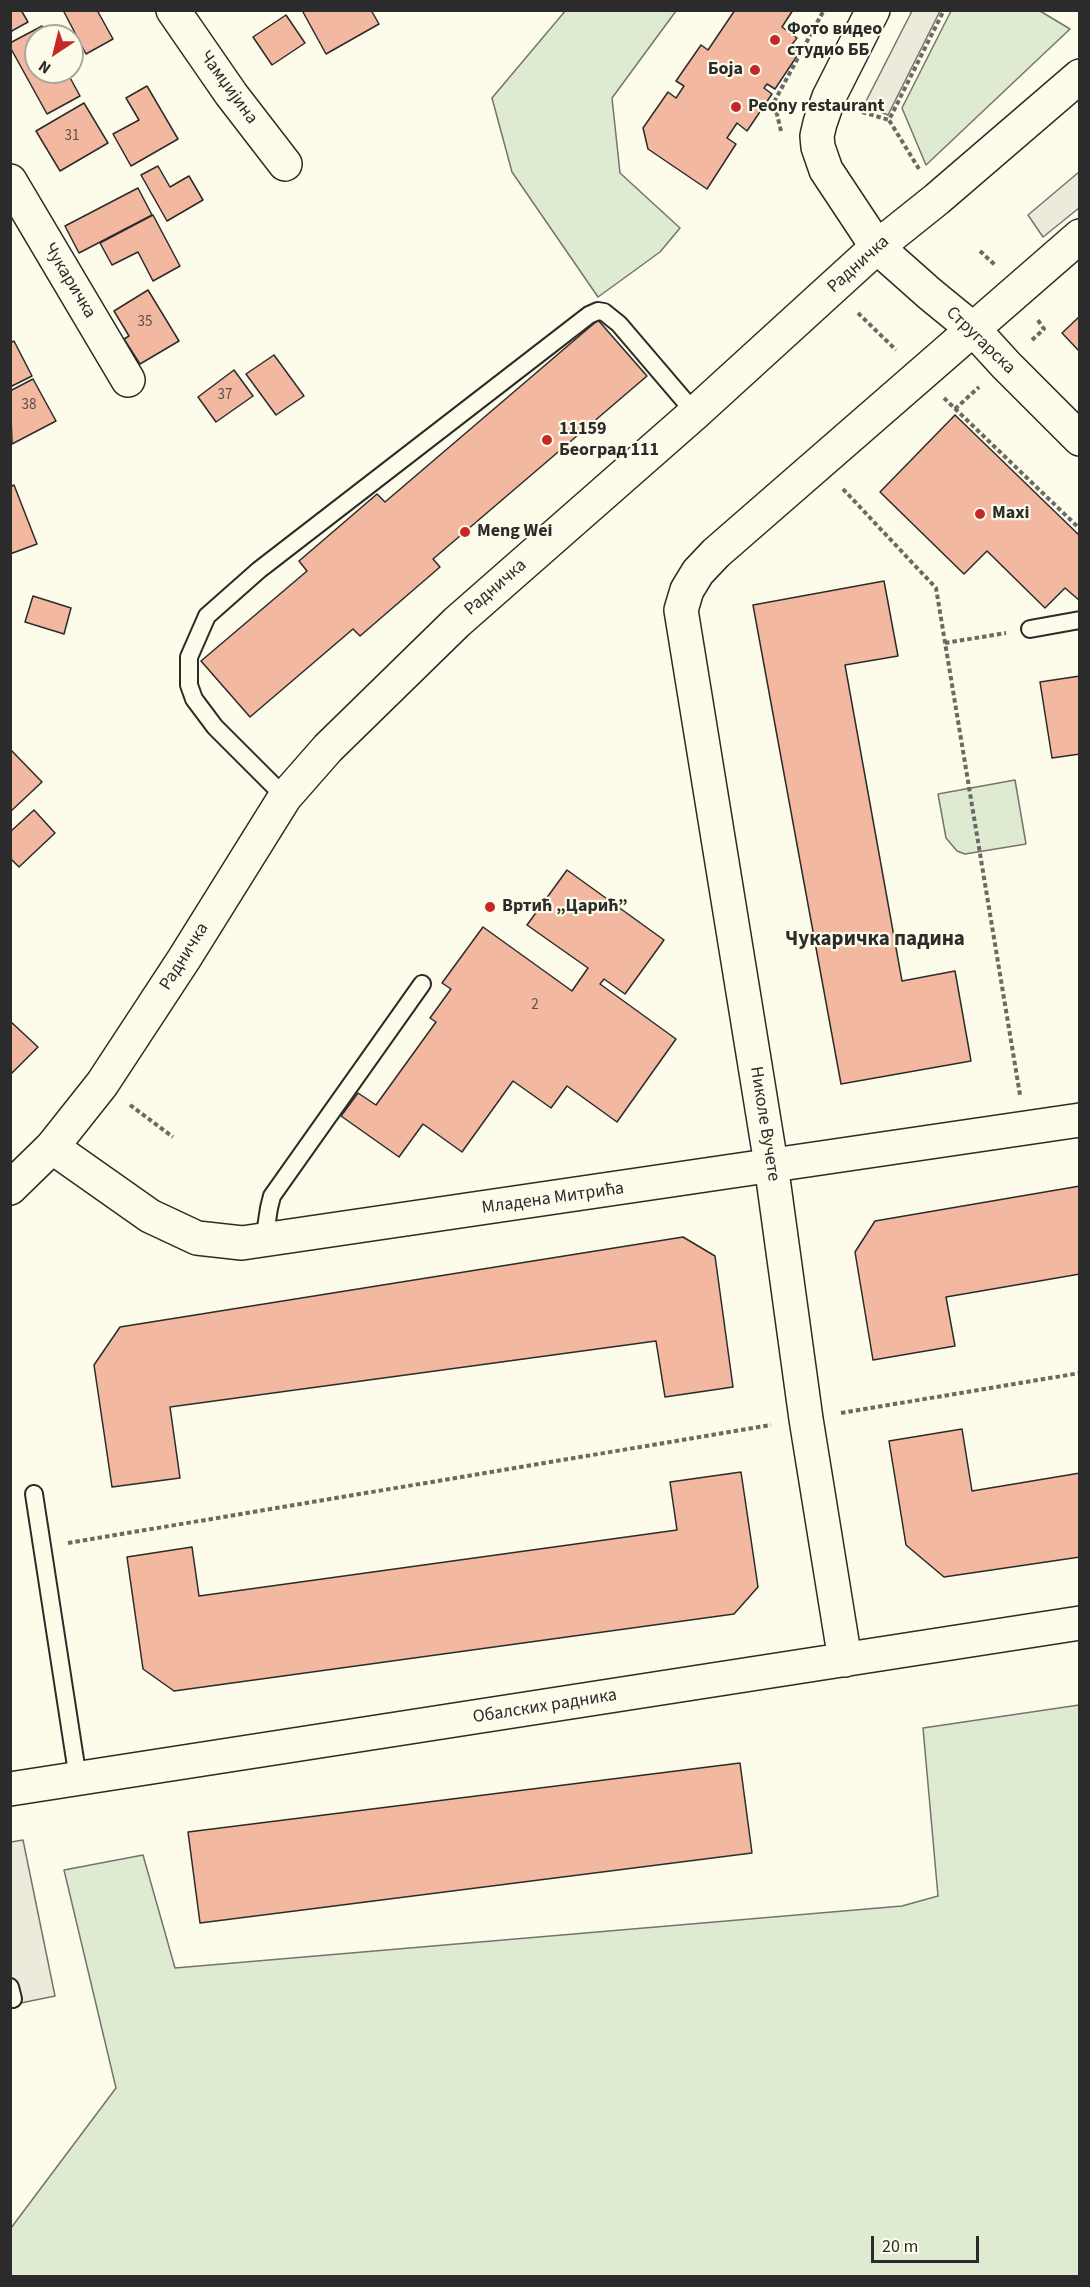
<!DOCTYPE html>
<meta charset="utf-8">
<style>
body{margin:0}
#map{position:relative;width:1090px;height:2287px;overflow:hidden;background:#fdfbea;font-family:"Source Sans 3",sans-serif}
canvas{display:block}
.frame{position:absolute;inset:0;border:12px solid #2b2b2b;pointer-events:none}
.north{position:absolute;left:24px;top:24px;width:60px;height:60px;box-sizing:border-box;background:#fdfbea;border:2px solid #a9a89e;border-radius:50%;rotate:215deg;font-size:16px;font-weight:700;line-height:24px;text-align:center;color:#2b2b2b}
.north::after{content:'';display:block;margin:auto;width:21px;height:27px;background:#c62828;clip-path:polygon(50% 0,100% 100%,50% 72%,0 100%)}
.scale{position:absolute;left:871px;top:2236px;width:108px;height:27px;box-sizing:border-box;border:3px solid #2b2b2b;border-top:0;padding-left:8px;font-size:18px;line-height:21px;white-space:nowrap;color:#2b2b2b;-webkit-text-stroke:4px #fdfbea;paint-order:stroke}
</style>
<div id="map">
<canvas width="1090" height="2287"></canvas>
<div class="frame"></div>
<div class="north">N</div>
<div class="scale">20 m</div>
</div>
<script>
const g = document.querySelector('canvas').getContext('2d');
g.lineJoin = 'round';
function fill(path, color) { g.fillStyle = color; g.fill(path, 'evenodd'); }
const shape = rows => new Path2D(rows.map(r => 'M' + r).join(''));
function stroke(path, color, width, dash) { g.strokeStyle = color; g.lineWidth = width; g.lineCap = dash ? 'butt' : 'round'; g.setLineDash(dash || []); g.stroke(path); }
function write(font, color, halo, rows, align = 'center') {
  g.font = font + ' "Source Sans 3",sans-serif'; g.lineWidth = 4.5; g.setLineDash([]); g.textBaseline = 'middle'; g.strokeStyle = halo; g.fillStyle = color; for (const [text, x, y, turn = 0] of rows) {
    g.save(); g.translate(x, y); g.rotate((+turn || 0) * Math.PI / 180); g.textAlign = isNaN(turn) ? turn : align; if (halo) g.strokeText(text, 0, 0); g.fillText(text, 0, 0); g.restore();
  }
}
const green = shape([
 [566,10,676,11,612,98,620,173,680,228,660,252,598,297,512,172,492,98,566,10],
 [951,11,1040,11,1070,29,926,165,902,108,951,11],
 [1015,780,1026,844,965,854,957,851,946,838,938,794,1015,780],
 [1079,1705,1079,2276,11,2276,11,2228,116,2088,64,1870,143,1855,175,1968,902,1906,938,1896,923,1728,1079,1705]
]);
fill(green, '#deebd1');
stroke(green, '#74746e', 1.5);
const parking = shape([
 [912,11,940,11,888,115,864,105,912,11],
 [1079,172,1079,208,1043,237,1028,215,1079,172],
 [23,1840,55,1996,11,2005,11,1842,23,1840]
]);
fill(parking, '#eceadb');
stroke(parking, '#74746e', 1.5);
const building = shape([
 [10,10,21,10,28,22,10,32,10,10],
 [63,10,97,10,113,39,86,54,63,10],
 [306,10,371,10,379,24,326,54,303,12,306,10],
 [735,10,793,10,782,27,797,38,790,47,799,53,775,89,767,84,764,88,772,94,747,131,737,123,727,138,736,144,707,189,648,149,643,128,668,92,676,98,684,86,676,81,701,45,708,50,735,10],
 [286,15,305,43,272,65,253,37,286,15],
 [42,26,48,36,36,36,36,72,67,72,80,96,47,114,10,47,10,43,42,26],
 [147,86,178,139,131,166,113,134,139,120,126,98,147,86],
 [84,103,108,143,60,171,36,131,84,103],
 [158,166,170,187,189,176,203,200,167,221,141,175,158,166],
 [138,188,152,215,79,253,65,226,138,188],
 [153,215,180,266,153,281,138,252,112,265,100,243,153,215],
 [148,290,179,341,140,364,124,339,129,336,114,311,148,290],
 [1080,316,1080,352,1062,333,1080,316],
 [598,320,647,376,433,559,440,567,360,636,353,629,250,717,201,661,307,571,299,561,377,494,385,502,598,320],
 [14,341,32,376,10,387,10,343,14,341],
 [274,355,304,396,276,415,246,374,274,355],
 [234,370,253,396,216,422,198,397,234,370],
 [33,379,56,421,12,444,10,391,33,379],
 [955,415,1080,536,1080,601,1065,588,1045,608,987,551,964,574,880,492,955,415],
 [14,485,37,544,10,554,10,487,14,485],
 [884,581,898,656,845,665,902,981,955,971,971,1061,841,1084,753,605,884,581],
 [33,596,71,608,64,634,25,622,33,596],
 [1080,676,1080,754,1052,758,1040,682,1080,676],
 [10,749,42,782,10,812,10,749],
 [34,810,55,833,19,867,10,858,10,832,34,810],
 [567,870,664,940,625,994,604,979,600,984,676,1039,617,1122,567,1086,551,1108,513,1081,462,1152,423,1124,399,1157,341,1116,358,1093,376,1105,436,1022,430,1018,451,989,442,983,483,927,572,991,588,968,527,925,567,870],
 [10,1021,38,1047,10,1075,10,1021],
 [1080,1186,1080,1274,946,1297,955,1346,873,1360,855,1252,875,1221,1080,1186],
 [683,1237,715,1256,733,1387,665,1397,656,1341,170,1407,180,1478,112,1487,94,1365,120,1327,683,1237],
 [962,1429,972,1491,1080,1473,1080,1557,944,1577,906,1545,889,1441,962,1429],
 [741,1472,758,1587,734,1614,174,1691,143,1669,127,1557,192,1547,199,1596,677,1530,670,1482,741,1472],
 [740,1763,752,1853,200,1923,188,1832,740,1763]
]);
fill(building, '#f2b8a0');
stroke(building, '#2b2b2b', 1.5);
const lane = shape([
 [1030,629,1080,620],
 [285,797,215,727,194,699,189,685,189,657,207,616,259,570,589,315,598,311,604,312,619,324,695,413],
 [264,1241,269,1208,272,1196,422,984],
 [34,1494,78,1779],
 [10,1987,13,1999]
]);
const street = shape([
 [173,10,231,94,285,164],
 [873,10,829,97,820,123,817,136,818,147,826,170,877,247,930,294,974,330,1006,365,1080,439],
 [10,181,128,380],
 [52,1147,150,1216,197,1238,242,1243,1080,1120],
 [845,1660,806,1419,771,1164,681,610,687,590,698,572,716,553,1080,236],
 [10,1789,1080,1623]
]);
const secondary = shape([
 [10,1188,52,1147,102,1084,184,959,285,797,328,748,457,622,695,413,877,247,937,199,1080,76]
]);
stroke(lane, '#2b2b2b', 20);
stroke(street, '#2b2b2b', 36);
stroke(secondary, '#2b2b2b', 36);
stroke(shape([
 [862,112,889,120],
 [781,131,774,102,824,10],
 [919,169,889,120,944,10],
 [980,251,995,265],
 [858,313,896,350],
 [1032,340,1044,329,1037,319],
 [944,398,1080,529],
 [955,409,979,387],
 [843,489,936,588,1020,1095],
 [945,643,1006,633],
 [130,1105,173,1137],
 [841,1413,1080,1373],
 [68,1543,771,1425]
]), '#6a6964', 4, [4.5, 3]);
stroke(lane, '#fdfbea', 16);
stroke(street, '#fdfbea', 33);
stroke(secondary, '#fdfbea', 33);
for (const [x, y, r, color] of [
 [775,40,6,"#c62828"],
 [755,70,6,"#c62828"],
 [736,107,6,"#c62828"],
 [547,440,6,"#c62828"],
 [980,514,6,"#c62828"],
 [465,532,6,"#c62828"],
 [490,907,6,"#c62828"]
]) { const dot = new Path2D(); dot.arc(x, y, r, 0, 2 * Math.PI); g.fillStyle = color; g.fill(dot); stroke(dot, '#fdfbea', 2); }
write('15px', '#5d4e48', null, [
 ["31",72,137],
 ["35",145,323],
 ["37",225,396],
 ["38",29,406],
 ["2",535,1006]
]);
write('bold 18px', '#2b2b2b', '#fdfbea', [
 ["Фото видео",787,30],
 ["студио ББ",787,51],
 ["Боја",743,70,"right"],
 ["Peony restaurant",748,107],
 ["11159",559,430],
 ["Београд 111",559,451],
 ["Maxi",992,514],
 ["Meng Wei",477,532],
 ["Вртић „Царић”",502,907]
], 'left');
write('18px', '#2b2b2b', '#fdfbea', [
 ["Чамџијина",228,88,54],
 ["Радничка",859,265,-42],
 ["Чукаричка",69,281,59],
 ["Стругарска",980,341,44],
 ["Радничка",496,588,-41],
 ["Радничка",185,957,-58],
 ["Николе Вучете",764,1124,81],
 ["Младена Митрића",553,1199,-8],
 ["Обалских радника",545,1707,-9]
]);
write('bold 21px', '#2b2b2b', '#fdfbea', [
 ["Чукаричка падина",875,940]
]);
</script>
